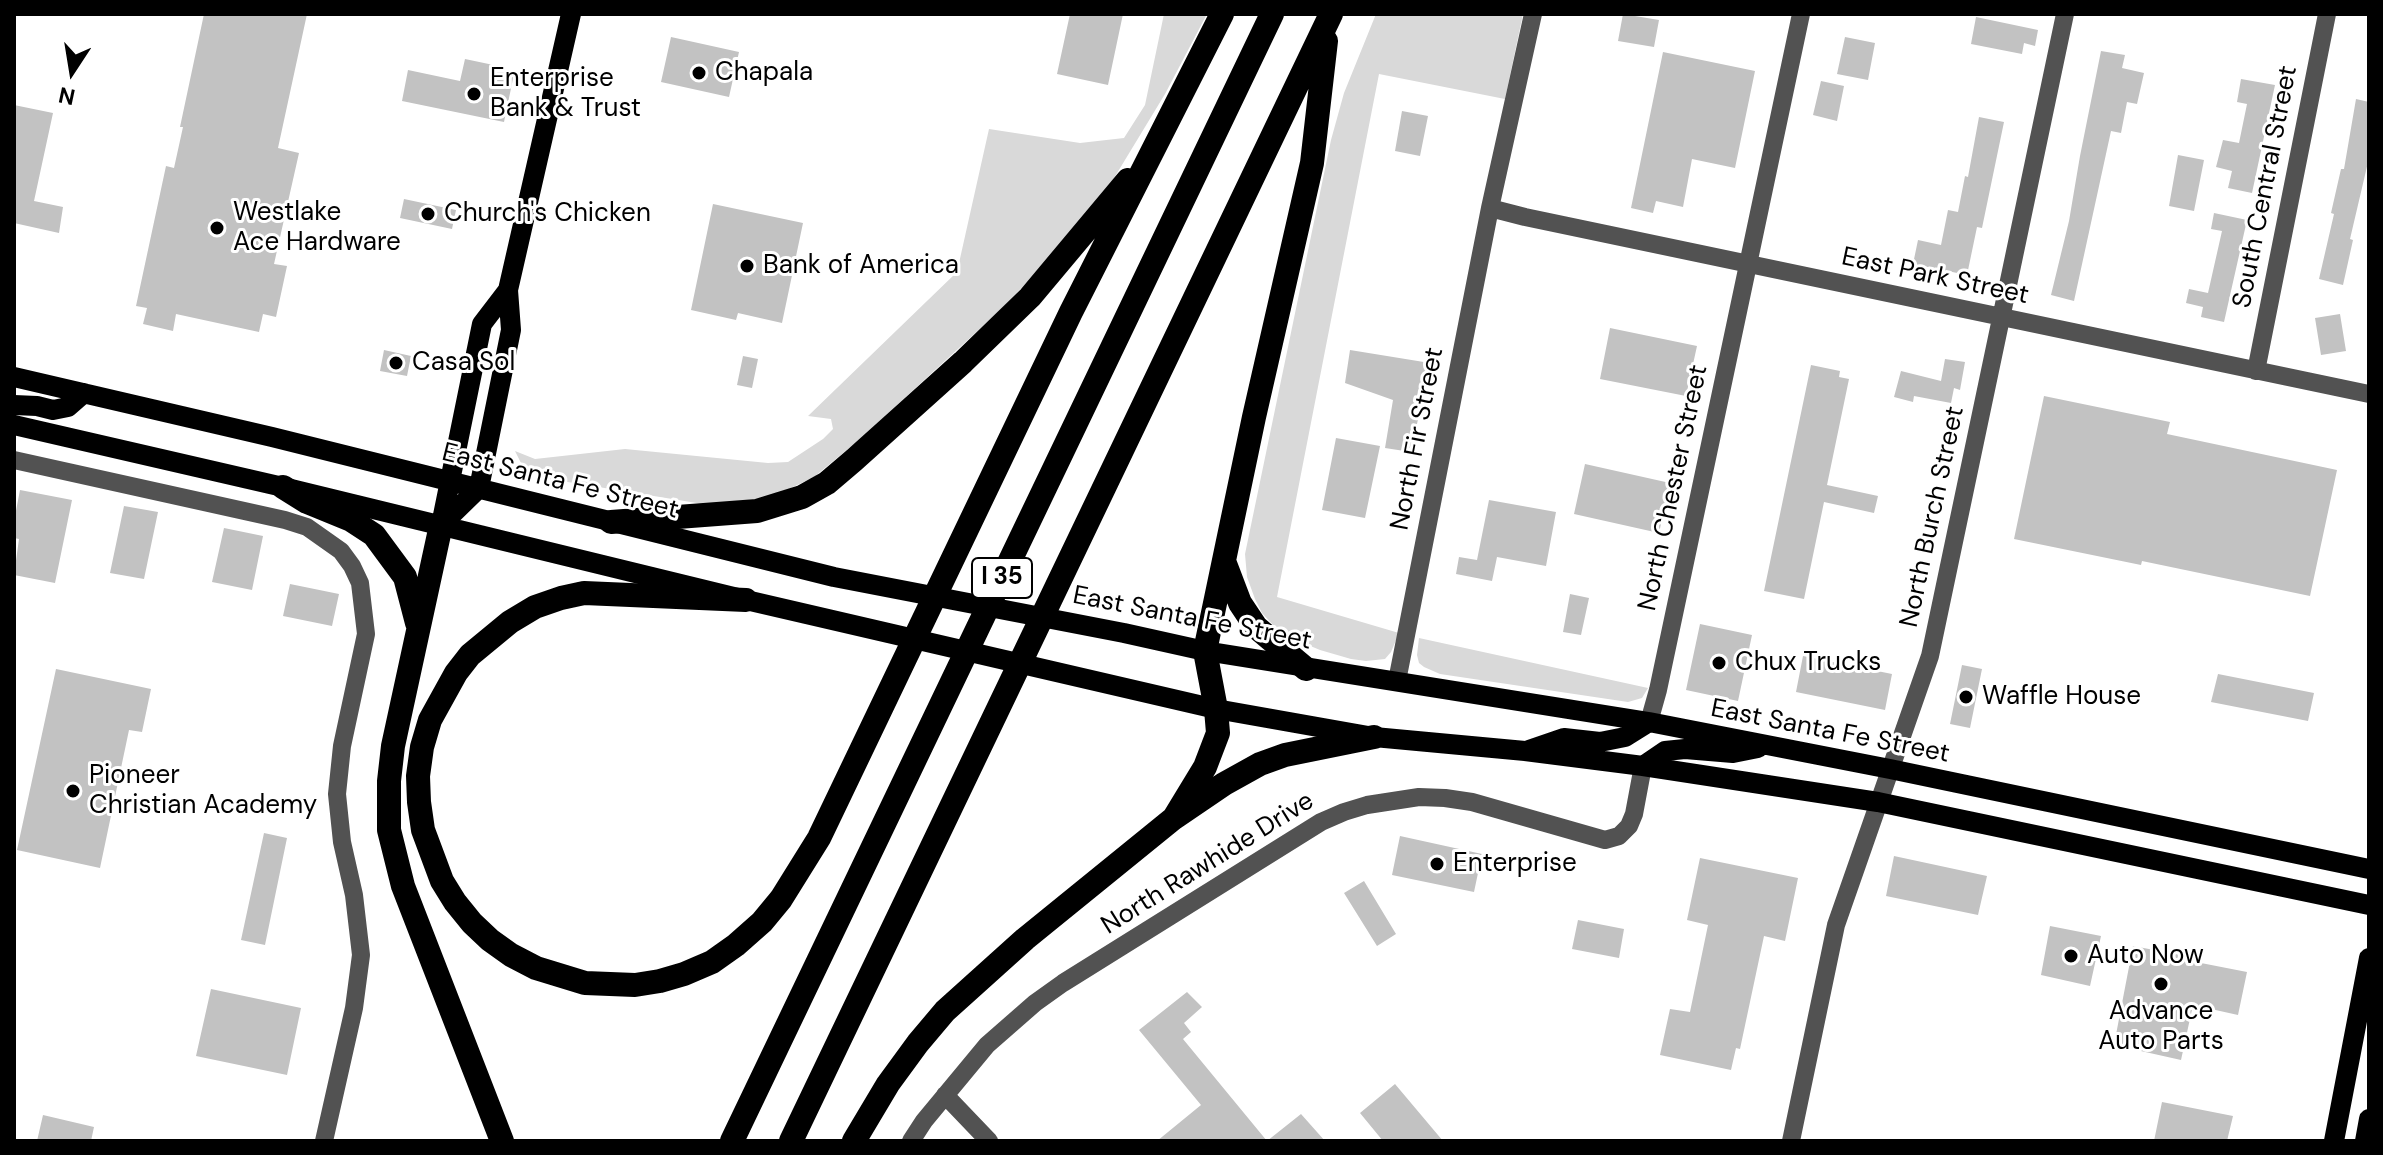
<!DOCTYPE html>
<style>
body{margin:0}
#map{position:relative;width:2383px;height:1155px;overflow:hidden;background:#fff;font-family:"DM Sans",sans-serif}
canvas{display:block}
.frame{position:absolute;inset:0;border:16px solid #000;pointer-events:none}
.north{position:absolute;left:32px;top:32px;width:80px;height:80px;-webkit-text-stroke:6px #fff;paint-order:stroke;rotate:192deg;font-size:22px;font-weight:700;line-height:32px;text-align:center;color:#000}
.north::after{content:'';display:block;margin:auto;width:28px;height:36px;background:#000;clip-path:polygon(50% 0,100% 100%,50% 72%,0 100%)}
</style>
<div id="map">
<canvas width="2383" height="1155"></canvas>
<div class="frame"></div>
<div class="north">N</div>
</div>
<script>
const g = document.querySelector('canvas').getContext('2d');
g.lineJoin = 'round';
function fill(path, color) { g.fillStyle = color; g.fill(path, 'evenodd'); }
const shape = rows => new Path2D(rows.map(r => 'M' + r).join(''));
function stroke(path, color, width, dash) { g.strokeStyle = color; g.lineWidth = width; g.lineCap = dash ? 'butt' : 'round'; g.setLineDash(dash || []); g.stroke(path); }
function write(font, color, halo, rows, align = 'center') {
  g.font = font + ' "DM Sans",sans-serif'; g.lineWidth = 6; g.setLineDash([]); g.textBaseline = 'middle'; g.strokeStyle = halo; g.fillStyle = color; for (const [text, x, y, turn = 0] of rows) {
    g.save(); g.translate(x, y); g.rotate((+turn || 0) * Math.PI / 180); g.textAlign = isNaN(turn) ? turn : align; if (halo) g.strokeText(text, 0, 0); g.fillText(text, 0, 0); g.restore();
  }
}
fill(shape([
 [1164,14,1207,14,1165,94,1108,188,1041,268,996,314,860,439,814,477,770,498,703,504,543,478,521,463,515,451,535,459,625,449,768,463,788,462,823,439,833,429,831,419,808,416,957,272,989,129,1080,143,1124,138,1145,105],
 [1376,14,1523,14,1505,99,1379,74,1277,597,1399,633,1391,652,1385,659,1366,661,1351,659,1320,650,1296,640,1275,627,1262,613,1255,599,1247,577,1245,554,1331,140,1344,93],
 [1419,638,1648,688,1642,698,1628,702,1440,674,1424,667,1419,663,1417,655]
]), '#d9d9d9');
fill(shape([
 [204,14,307,14,278,148,299,153,274,264,287,266,276,317,263,314,259,332,176,314,173,331,143,324,147,308,136,306,166,166,174,168,183,127,180,127],
 [1070,14,1123,14,1108,85,1057,74],
 [1623,14,1659,20,1654,47,1618,41],
 [1976,17,2038,30,2035,46,2024,43,2022,54,1971,44],
 [671,37,739,52,729,97,661,82],
 [1845,37,1875,43,1868,80,1837,74],
 [2101,51,2125,55,2122,68,2144,73,2137,104,2127,102,2121,133,2111,131,2074,301,2051,295,2069,221,2080,156],
 [1663,52,1755,71,1735,168,1692,159,1683,207,1656,201,1653,213,1631,208],
 [465,59,503,67,502,72,514,74,504,122,402,101,408,70,460,81],
 [2241,79,2275,85,2252,193,2228,188,2232,171,2216,167,2223,140,2239,143,2247,104,2237,102],
 [1821,81,1844,86,1837,121,1813,115],
 [2356,99,2369,102,2369,158,2350,239,2353,240,2343,285,2319,279,2334,214,2331,213,2341,169,2344,169],
 [14,105,53,113,34,201,63,207,59,233,14,223],
 [1402,111,1428,116,1420,156,1395,151],
 [1979,117,2004,122,1982,228,1977,227,1967,275,1913,264,1918,240,1941,245,1948,210,1958,212,1965,176,1968,177],
 [2178,155,2204,160,2194,211,2169,206],
 [404,199,456,210,452,229,400,218],
 [713,204,803,223,782,323,738,313,736,320,691,310],
 [2214,213,2247,220,2224,322,2201,317,2203,307,2186,303,2189,289,2208,293,2222,231,2211,229],
 [2340,314,2346,351,2321,355,2315,318],
 [1610,328,1697,346,1686,396,1600,379],
 [384,350,411,356,407,376,380,371],
 [1350,350,1430,363,1411,452,1385,448,1393,400,1345,383],
 [743,356,758,359,752,388,737,385],
 [1945,359,1965,362,1960,390,1954,388,1951,403,1914,396,1913,402,1894,397,1901,371,1941,381],
 [1811,365,1840,371,1839,377,1849,379,1827,485,1878,496,1874,513,1824,502,1804,599,1764,591],
 [2044,396,2170,422,2167,434,2337,470,2310,596,2142,561,2141,565,2014,539],
 [1336,438,1380,446,1365,518,1322,510],
 [1585,464,1670,483,1659,533,1574,514],
 [20,490,72,500,55,583,14,575,19,539,14,538,14,521],
 [1489,500,1556,512,1546,566,1497,557,1492,581,1456,574,1459,557,1477,560],
 [124,506,158,512,144,579,110,573],
 [224,528,263,536,252,590,212,582],
 [290,584,339,594,332,626,283,616],
 [1570,594,1589,598,1581,635,1563,632],
 [1700,624,1752,635,1738,701,1686,690],
 [1803,656,1892,674,1885,710,1796,692],
 [1962,665,1982,669,1970,728,1950,724],
 [56,669,151,689,142,732,129,730,100,868,17,850],
 [2218,674,2314,693,2308,721,2211,702],
 [264,833,287,838,265,945,241,940],
 [1400,836,1482,854,1474,892,1392,875],
 [1894,856,1987,876,1978,915,1886,896],
 [1700,858,1798,878,1785,941,1764,936,1740,1049,1736,1048,1731,1070,1660,1055,1670,1009,1690,1012,1708,925,1687,920],
 [1364,881,1396,934,1377,946,1344,893],
 [1578,920,1624,929,1619,958,1572,949],
 [2050,926,2101,936,2090,986,2041,975],
 [2133,946,2202,959,2201,963,2247,972,2238,1015,2193,1005,2181,1060,2114,1045],
 [211,989,301,1008,287,1075,196,1056],
 [1187,992,1202,1007,1184,1023,1191,1032,1183,1039,1267,1141,1301,1114,1325,1141,1157,1141,1201,1105,1139,1030],
 [1395,1084,1443,1141,1383,1141,1360,1113],
 [2162,1102,2233,1116,2227,1141,2154,1141],
 [43,1115,94,1127,91,1141,37,1141]
]), '#c2c2c2');
stroke(shape([
 [1490,208,1525,217,2369,394],
 [2256,371,2327,14],
 [14,460,285,520,307,527,341,551,352,566,360,583,366,634,342,746,337,794,342,842,354,895,361,955,354,1008,324,1141],
 [1397,681,1490,208,1533,14],
 [1649,722,1658,690,1801,14],
 [945,1095,989,1141],
 [911,1141,924,1121,987,1045,1035,1003,1063,983,1321,822,1344,812,1367,805,1419,797,1445,798,1472,802,1605,840,1619,836,1629,826,1634,814,1643,766],
 [1791,1141,1836,925,1930,656,2065,14]
]), '#525252', 18);
stroke(shape([
 [14,377,272,437,834,577,1124,633,1205,651,1649,722,1890,769,2369,869],
 [14,405,37,406,53,410,68,407,84,393],
 [14,425,283,487,746,600,1216,709,1374,737,1525,751,1643,766,1878,802,2369,905],
 [441,525,479,488,511,330,508,290,571,14],
 [441,525,482,324,508,290],
 [1529,750,1564,738,1600,742,1625,737,1649,722],
 [1643,766,1665,751,1685,749,1733,753,1758,748],
 [2334,1141,2369,958],
 [2365,1141,2369,1119]
]), '#000', 20);
stroke(shape([
 [283,487,307,502,351,520,374,535,405,577,417,623],
 [611,522,757,511,802,497,827,483,854,460,963,362,1030,297,1128,180],
 [441,525,393,746,389,781,389,830,403,886,502,1141],
 [1224,561,1240,603,1256,627,1306,669],
 [746,600,584,593,561,598,535,607,510,622,470,655,456,673,430,720,422,747,418,776,419,802,423,830,442,881,455,902,472,923,490,940,511,955,536,968,585,983,635,985,660,981,684,974,712,962,736,945,762,922,781,899,819,838,1071,312,1222,14],
 [1174,818,1205,767,1218,733,1216,709,1205,651,1254,417,1312,163,1326,41],
 [732,1141,1272,14],
 [791,1141,1331,14],
 [854,1141,888,1084,918,1043,945,1011,1025,939,1174,818,1224,784,1260,764,1285,755,1374,737]
]), '#000', 24);
for (const [x, y, r, color] of [
 [699,73,8,"#000"],
 [474,94,8,"#000"],
 [428,214,8,"#000"],
 [217,228,8,"#000"],
 [747,266,8,"#000"],
 [396,363,8,"#000"],
 [1719,663,8,"#000"],
 [1966,697,8,"#000"],
 [73,791,8,"#000"],
 [1437,864,8,"#000"],
 [2071,956,8,"#000"],
 [2161,984,8,"#000"]
]) { const dot = new Path2D(); dot.arc(x, y, r, 0, 2 * Math.PI); g.fillStyle = color; g.fill(dot); stroke(dot, '#fff', 3); }
for (const [x, y, w] of [
 [1002,578,60]
]) { const box = new Path2D(); box.roundRect(x - w / 2, y - 20, w, 40, 6); g.fillStyle = '#fff'; g.fill(box); stroke(box, '#000', 2); }
write('bold 24px', '#000', null, [
 ["I 35",1002,578]
]);
write('26px', '#000', '#fff', [
 ["Chapala",715,73],
 ["Enterprise",490,79],
 ["Bank & Trust",490,109],
 ["Westlake",233,213],
 ["Ace Hardware",233,243],
 ["Church's Chicken",444,214],
 ["Bank of America",763,266],
 ["Casa Sol",412,363],
 ["Chux Trucks",1735,663],
 ["Waffle House",1982,697],
 ["Pioneer",89,776],
 ["Christian Academy",89,806],
 ["Enterprise",1453,864],
 ["Auto Now",2087,956],
 ["Advance",2161,1012,"center"],
 ["Auto Parts",2161,1042,"center"]
], 'left');
write('26px', '#000', '#fff', [
 ["South Central Street",2266,187,-79],
 ["East Park Street",1935,277,12],
 ["North Fir Street",1418,439,-79],
 ["East Santa Fe Street",560,482,14],
 ["North Chester Street",1674,488,-78],
 ["North Burch Street",1933,517,-78],
 ["East Santa Fe Street",1192,619,11],
 ["East Santa Fe Street",1830,732,11],
 ["North Rawhide Drive",1208,864,-32]
]);
</script>
